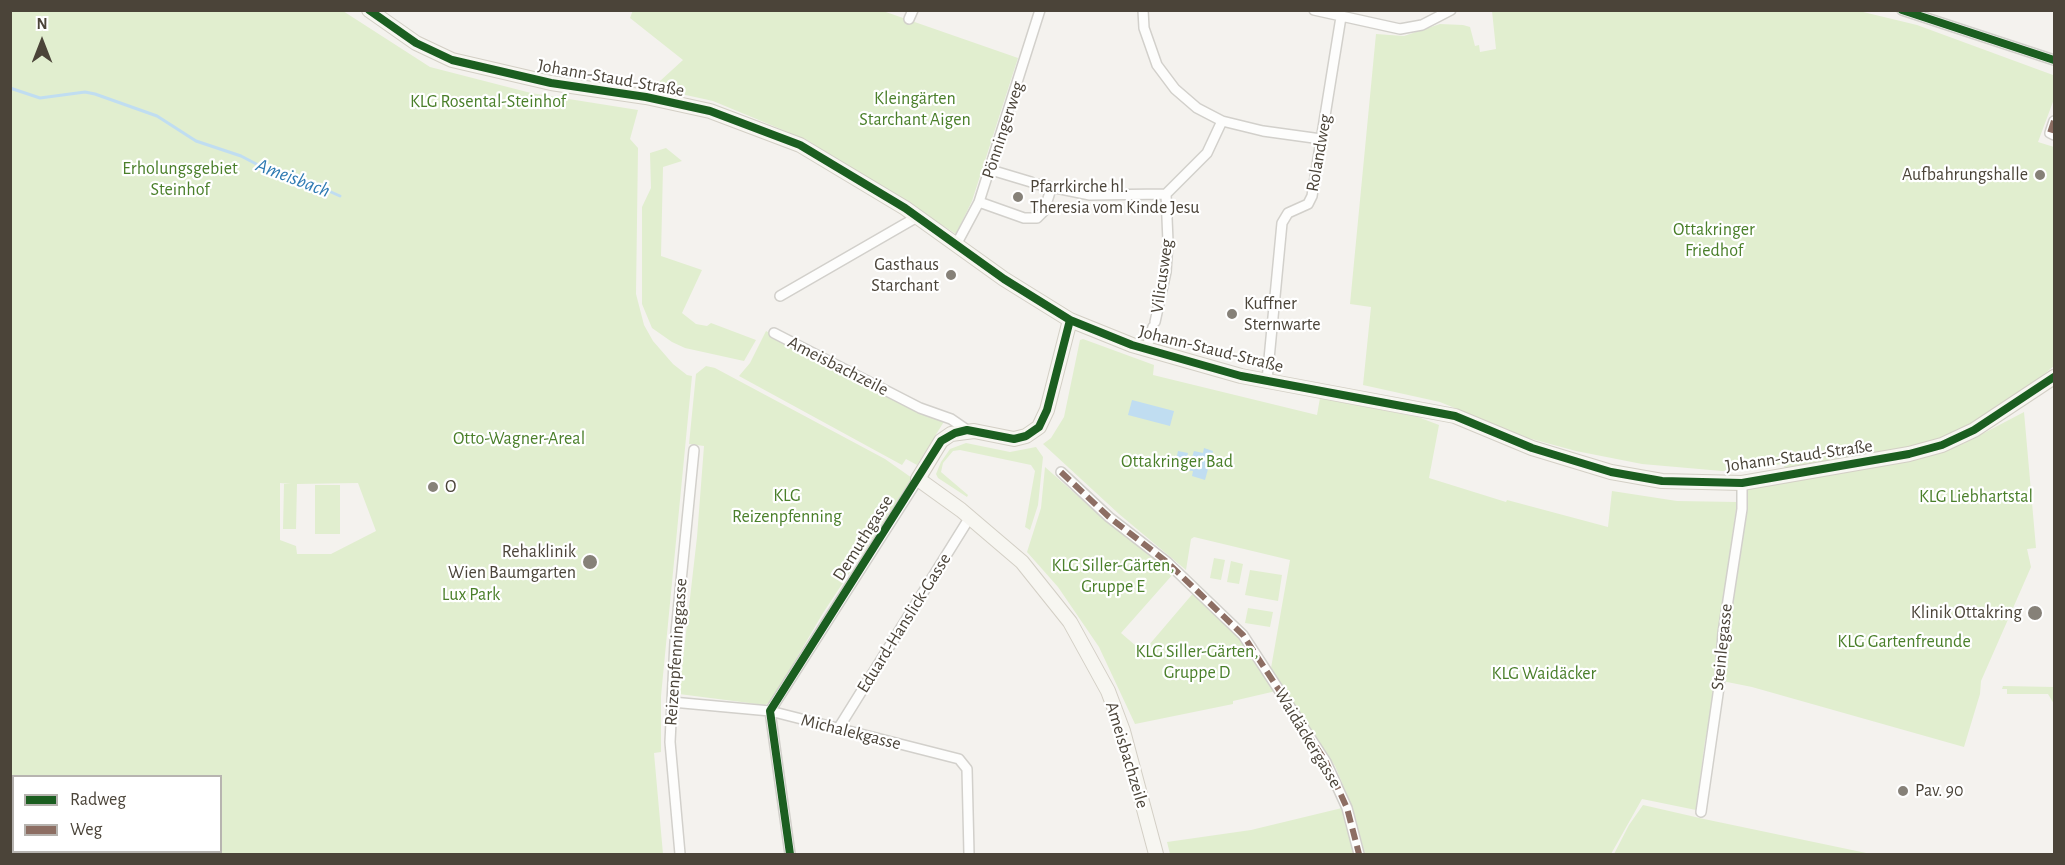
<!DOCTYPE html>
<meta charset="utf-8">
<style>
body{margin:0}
#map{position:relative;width:2065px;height:865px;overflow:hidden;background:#f4f2ee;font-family:"Alegreya Sans",sans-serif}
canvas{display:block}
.frame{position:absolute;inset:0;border:12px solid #4b4439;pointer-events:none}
.legend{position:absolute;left:12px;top:775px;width:210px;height:78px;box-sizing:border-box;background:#fff;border:2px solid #b7b4b0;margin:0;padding:8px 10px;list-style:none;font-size:18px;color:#4b4439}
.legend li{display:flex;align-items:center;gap:12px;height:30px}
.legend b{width:30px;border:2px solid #b7b4b0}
.north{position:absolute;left:12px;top:12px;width:60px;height:60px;-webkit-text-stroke:4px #fff;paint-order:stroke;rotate:0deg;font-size:16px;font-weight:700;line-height:24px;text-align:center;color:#4b4439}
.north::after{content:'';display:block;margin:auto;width:21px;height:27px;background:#4b4439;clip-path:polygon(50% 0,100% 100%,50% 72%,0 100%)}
</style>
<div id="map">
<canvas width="2065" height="865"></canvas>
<div class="frame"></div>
<ul class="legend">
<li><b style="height:8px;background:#1b5e20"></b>Radweg</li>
<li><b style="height:8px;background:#8d6e63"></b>Weg</li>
</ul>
<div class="north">N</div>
</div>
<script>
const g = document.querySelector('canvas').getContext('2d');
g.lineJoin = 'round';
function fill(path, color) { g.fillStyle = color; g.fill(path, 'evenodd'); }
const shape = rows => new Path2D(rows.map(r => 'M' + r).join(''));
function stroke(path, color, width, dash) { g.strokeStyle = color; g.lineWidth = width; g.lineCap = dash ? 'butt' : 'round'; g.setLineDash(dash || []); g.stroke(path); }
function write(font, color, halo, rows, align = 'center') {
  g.font = font + ' "Alegreya Sans",sans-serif'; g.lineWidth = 4.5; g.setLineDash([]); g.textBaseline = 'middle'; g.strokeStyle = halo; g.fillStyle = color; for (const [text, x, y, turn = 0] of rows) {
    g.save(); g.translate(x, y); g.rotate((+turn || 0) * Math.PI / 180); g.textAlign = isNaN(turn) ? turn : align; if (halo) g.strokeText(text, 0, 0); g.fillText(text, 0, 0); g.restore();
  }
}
fill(shape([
 [633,10,883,11,1018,58,972,201,956,234,807,140,713,101,654,88,653,83,660,81,683,60,630,18],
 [10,11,343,11,430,67,531,93,638,110,630,139,638,148,636,294,644,325,653,341,673,364,687,375,692,376,661,696,661,752,654,753,663,854,11,854],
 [280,483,291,484,284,484,283,529,296,529,297,484,358,483,376,531,331,554,297,554,296,546,280,540],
 [14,776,220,776,220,852,14,852],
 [1492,11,1859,11,1917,25,2053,75,2054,99,2038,142,2054,147,2054,366,2003,407,1939,439,1904,448,1786,469,1782,464,1722,471,1642,464,1576,451,1528,438,1440,402,1363,385,1371,307,1350,304,1376,34,1404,36,1440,24,1463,25,1470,27,1475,46,1479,45,1480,52,1496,49],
 [666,148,682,161,663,167,661,256,702,270,682,313,696,324,707,326,711,323,756,340,744,361,685,348,672,342,652,328,642,304,642,207,651,188,650,153],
 [766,331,850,376,945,420,917,465,906,459,902,465,739,376,750,363],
 [1083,339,1154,365,1153,375,1317,415,1320,398,1418,417,1439,425,1429,478,1506,502,1507,500,1608,527,1612,491,1677,501,1737,502,1718,638,1714,681,1717,687,1705,741,1696,810,1642,799,1611,854,1365,854,1351,804,1335,766,1271,668,1290,560,1194,537,1191,539,1186,570,1119,514,1043,444,1051,438,1064,417,1080,340],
 [706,366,715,368,885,459,912,478,823,613,772,700,765,705,679,694,697,537,704,446,689,444,696,374],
 [2024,412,2036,548,2027,549,2031,567,1981,681,1980,694,1964,747,1752,687,1722,681,1726,632,1746,488,1942,451,1965,443],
 [966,443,1010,452,1036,447,1043,457,1038,505,1030,530,1025,527,1035,471,1031,465,960,450,953,451,943,463,941,472,968,495,967,497,938,478,936,474,941,462,950,449],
 [1045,467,1097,513,1174,573,1121,633,1143,652,1195,591,1235,631,1276,691,1233,701,1233,704,1135,724,1099,647,1058,587,1027,552,1041,508],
 [315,485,340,485,340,534,315,534],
 [1214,558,1225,560,1221,580,1210,578],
 [1231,561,1243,564,1239,584,1227,582],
 [1250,570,1282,575,1278,601,1245,595],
 [1248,608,1273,612,1270,627,1245,623],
 [2003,686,2054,687,2054,704,2048,694,2007,694,2007,689,2002,689],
 [1643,805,1704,819,1871,854,1614,854,1629,825],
 [1342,808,1355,854,1170,854,1167,842,1251,830]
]), '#e1eecf');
fill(shape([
 [1132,400,1174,411,1170,426,1128,415],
 [1204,448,1213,451,1205,480,1192,476,1193,471,1174,469,1178,451,1188,453,1187,458,1191,460,1194,451,1203,453]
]), '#c0ddf1');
stroke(shape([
 [10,88,40,98,85,92,95,94,157,116,196,141,241,156,262,167,306,181,340,196]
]), '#c0ddf1', 3);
const street = shape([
 [1143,10,1144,28,1157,65,1175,89,1197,108,1222,121,1263,131,1321,139],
 [1314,10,1400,29,1422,25,1451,10],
 [1902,10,2054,60],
 [909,19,913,10],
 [2054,121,2050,133,2054,135],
 [991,170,1031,182],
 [1036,184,1090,195,1166,194,1207,153,1222,121],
 [979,202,1024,218,1037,218,1044,211,1051,189],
 [956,245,979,202,1040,10],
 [780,296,917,217],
 [1155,322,1166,272,1168,242,1166,194],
 [774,333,920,408,951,419,967,430],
 [1146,350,1153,327],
 [1267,380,1282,223,1288,213,1308,204,1312,196,1341,17],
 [1061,472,1109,517,1167,562,1243,635,1326,762,1347,808,1359,854],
 [672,702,770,711,959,759,967,769,969,854],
 [838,729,970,517],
 [1701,812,1719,687,1723,633,1742,509,1742,483],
 [680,854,670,742,675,642,694,450],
 [790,854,770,711,918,479]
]);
const secondary = shape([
 [369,10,416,43,452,60,551,83,646,97,710,111,800,145,905,208,1004,279,1070,320,1132,345,1241,376,1455,416,1532,448,1611,472,1662,481,1742,483,1909,454,1942,445,1974,430,2054,377],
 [1070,320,1047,410,1039,427,1026,436,1014,439,974,431,951,434,941,441,918,479,961,510,1022,562,1070,622,1108,691,1123,731,1156,854]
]);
stroke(street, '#d2d0cb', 12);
stroke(secondary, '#d3cfc5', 16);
stroke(street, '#fdfdfc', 9);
stroke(secondary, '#f7f6f1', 14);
stroke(shape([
 [2054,121,2050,133,2054,135],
 [1061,472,1109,517,1167,562,1243,635,1326,762,1347,808,1359,854]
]), '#8d6e63', 6, [12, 6]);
stroke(shape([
 [369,10,416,43,452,60,551,83,646,97,710,111,800,145,905,208,1004,279,1070,320,1132,345,1241,376,1455,416,1532,448,1611,472,1662,481,1742,483,1909,454,1942,445,1974,430,2054,377],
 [1902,10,2054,60],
 [790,854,770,711,941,441,955,433,967,430,1014,439,1026,436,1039,427,1047,410,1070,320]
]), '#1b5e20', 8);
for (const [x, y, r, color] of [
 [2040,175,6,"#868178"],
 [1018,197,6,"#868178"],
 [951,275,6,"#868178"],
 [1232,314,6,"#868178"],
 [433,487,6,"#868178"],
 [590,562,8,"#868178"],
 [2035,613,8,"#868178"],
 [1903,791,6,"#868178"]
]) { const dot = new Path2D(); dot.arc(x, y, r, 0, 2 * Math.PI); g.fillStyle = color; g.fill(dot); stroke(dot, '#fff', 2); }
write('18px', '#4b4439', '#fff', [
 ["Johann-Staud-Straße",611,78,10],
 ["Pönningerweg",1003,130,-72],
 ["Rolandweg",1319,153,-80],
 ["Vilicusweg",1162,276,-82],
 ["Johann-Staud-Straße",1211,349,14],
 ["Ameisbachzeile",838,366,27],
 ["Johann-Staud-Straße",1799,456,-8],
 ["Demuthgasse",863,538,-58],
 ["Eduard-Hanslick-Gasse",904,623,-58],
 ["Steinlegasse",1722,647,-84],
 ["Reizenpfenninggasse",676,652,-86],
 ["Michalekgasse",851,732,14],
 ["Waidäckergasse",1308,738,59],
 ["Ameisbachzeile",1127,755,73]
]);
write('18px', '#4a7f2a', '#fff', [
 ["Kleingärten",915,99],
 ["Starchant Aigen",915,120],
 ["KLG Rosental-Steinhof",488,102],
 ["Erholungsgebiet",180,169],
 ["Steinhof",180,190],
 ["Ottakringer",1714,230],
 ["Friedhof",1714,251],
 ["Otto-Wagner-Areal",519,439],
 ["Ottakringer Bad",1177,462],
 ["KLG",787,496],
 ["Reizenpfenning",787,517],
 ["KLG Liebhartstal",1976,497],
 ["KLG Siller-Gärten,",1113,566],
 ["Gruppe E",1113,587],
 ["Lux Park",471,595],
 ["KLG Gartenfreunde",1904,642],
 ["KLG Siller-Gärten,",1197,652],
 ["Gruppe D",1197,673],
 ["KLG Waidäcker",1544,674]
]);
write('18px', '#4b4439', '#fff', [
 ["Aufbahrungshalle",2028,175],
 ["Pfarrkirche hl.",1030,187,"left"],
 ["Theresia vom Kinde Jesu",1030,208,"left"],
 ["Gasthaus",939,265],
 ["Starchant",939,286],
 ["Kuffner",1244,304,"left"],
 ["Sternwarte",1244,325,"left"],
 ["O",445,487,"left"],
 ["Rehaklinik",576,552],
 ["Wien Baumgarten",576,573],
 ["Klinik Ottakring",2022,613],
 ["Pav. 90",1915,791,"left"]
], 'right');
write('italic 20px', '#2e7ab2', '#fff', [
 ["Ameisbach",293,178,21]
]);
</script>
